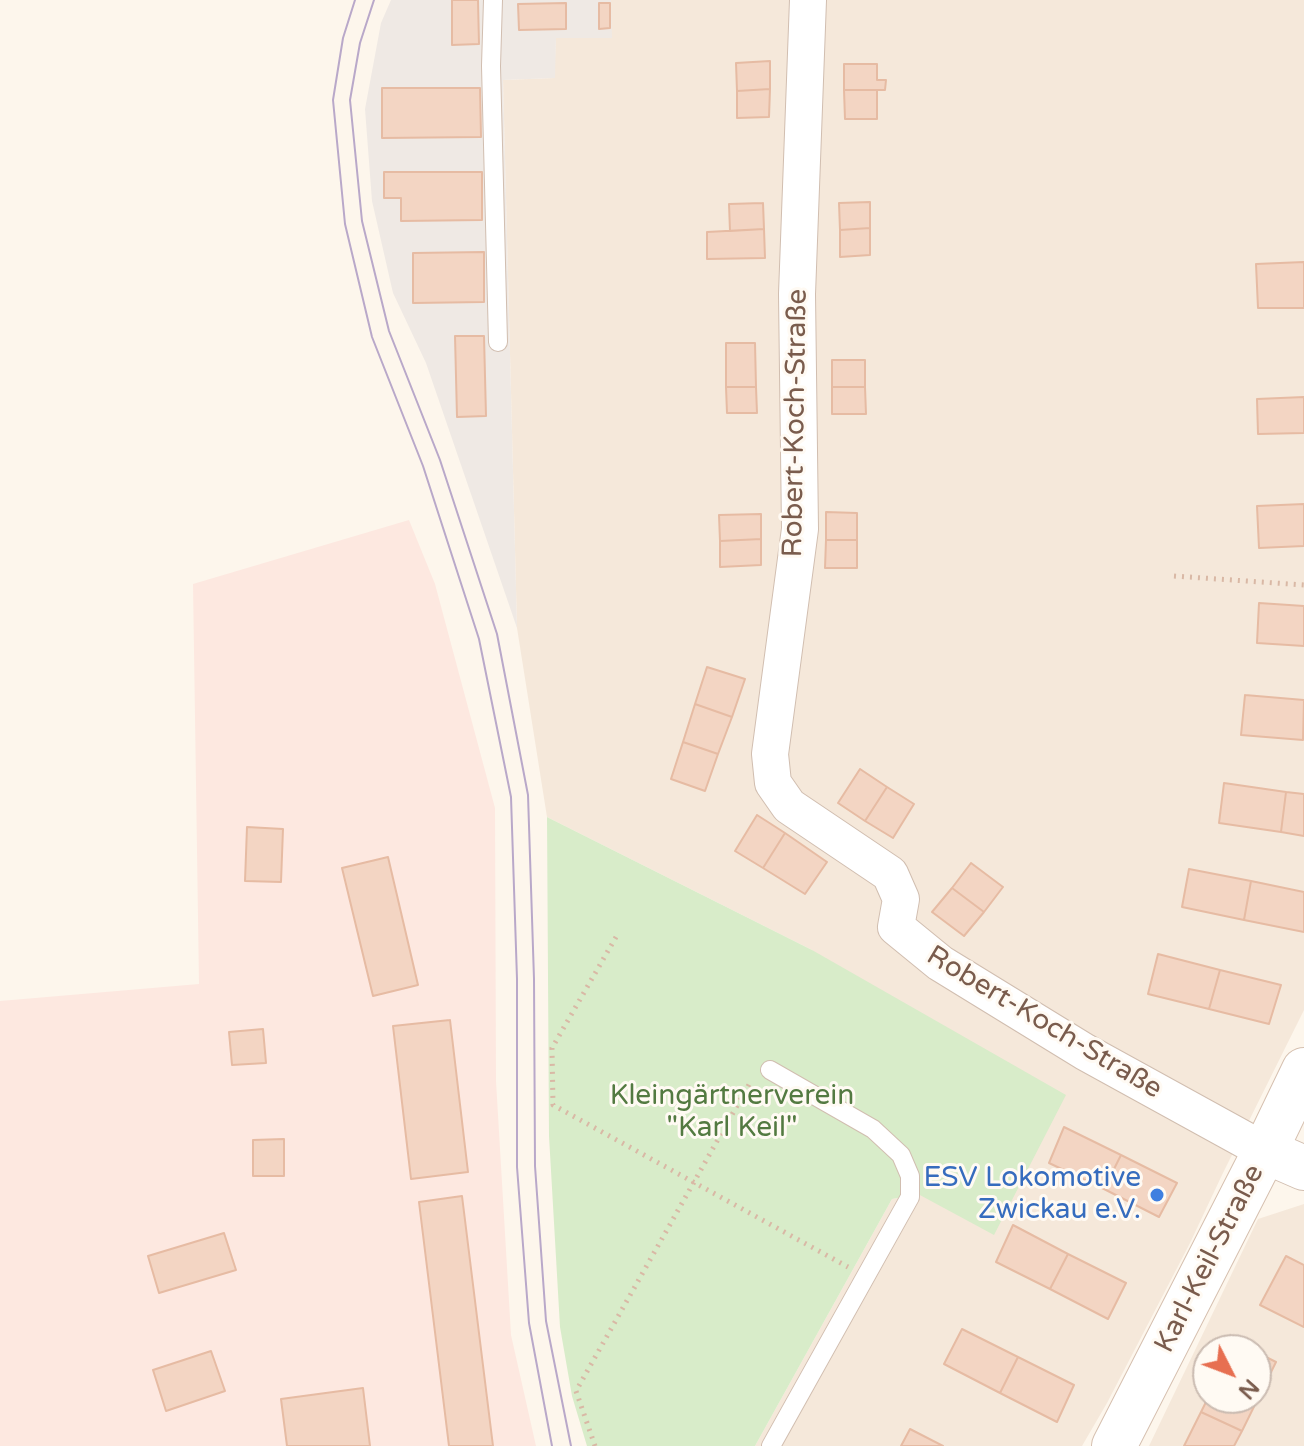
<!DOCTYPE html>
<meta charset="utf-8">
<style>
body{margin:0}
#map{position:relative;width:1304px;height:1446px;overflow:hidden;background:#fdf6ec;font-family:"Varela Round",sans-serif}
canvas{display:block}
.north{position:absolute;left:1192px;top:1334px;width:80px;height:80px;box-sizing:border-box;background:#fffaf3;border:2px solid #cabbb1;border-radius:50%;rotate:132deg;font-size:22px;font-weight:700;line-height:32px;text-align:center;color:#7a5c4d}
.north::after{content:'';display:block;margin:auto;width:28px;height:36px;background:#e76f51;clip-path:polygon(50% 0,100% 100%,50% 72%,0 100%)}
</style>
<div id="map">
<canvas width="1304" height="1446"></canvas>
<div class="north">N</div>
</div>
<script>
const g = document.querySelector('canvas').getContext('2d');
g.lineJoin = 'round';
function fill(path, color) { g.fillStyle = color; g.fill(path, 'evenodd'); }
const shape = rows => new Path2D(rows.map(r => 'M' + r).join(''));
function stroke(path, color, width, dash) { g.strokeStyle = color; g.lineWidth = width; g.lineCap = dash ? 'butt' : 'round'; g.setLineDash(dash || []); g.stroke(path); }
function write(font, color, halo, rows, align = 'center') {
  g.font = font + ' "Varela Round",sans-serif'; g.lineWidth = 6; g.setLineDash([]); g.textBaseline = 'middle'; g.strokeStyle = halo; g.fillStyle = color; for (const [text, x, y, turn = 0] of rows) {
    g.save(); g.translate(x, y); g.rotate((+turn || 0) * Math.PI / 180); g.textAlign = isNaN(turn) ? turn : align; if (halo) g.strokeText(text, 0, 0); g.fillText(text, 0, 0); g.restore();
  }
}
fill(shape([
 [611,0,1304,0,1304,1010,1222,1175,1190,1243,1107,1403,1082,1446,755,1446,892,1199,918,1194,812,950,547,817,517,628,503,80,554,78,556,38,611,38],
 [1304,1204,1304,1446,1149,1446,1258,1219],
 [1208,1350,1256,1350,1256,1398,1208,1398]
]), '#f5e8da');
fill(shape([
 [409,520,435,584,495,808,496,1081,511,1335,536,1446,0,1446,0,1001,199,984,193,584]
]), '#fde8e0');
fill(shape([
 [391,0,611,0,612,38,556,38,555,78,503,80,517,628,426,363,393,293,372,201,365,109,381,23]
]), '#efe9e4');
fill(shape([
 [547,817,812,950,1066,1095,994,1235,918,1194,892,1199,755,1446,587,1446,572,1396,560,1327,549,1136]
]), '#d8ecc9');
const building = shape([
 [452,0,478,0,479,44,452,45,452,0],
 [566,3,566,29,519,30,518,4,566,3],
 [599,3,610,3,610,28,599,29,599,3],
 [770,61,770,89,737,91,736,63,770,61],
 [844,64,877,64,877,80,886,80,885,90,844,90,844,64],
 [382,88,480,88,481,137,382,138,382,88],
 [770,89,769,117,737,118,737,91,770,89],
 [844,90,877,90,877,119,845,119,844,90],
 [384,172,482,172,482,220,401,221,401,198,384,198,384,172],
 [870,202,870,228,840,230,839,203,870,202],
 [763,203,764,229,730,231,729,204,763,203],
 [870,228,870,255,840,257,840,230,870,228],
 [764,229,765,258,707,259,707,232,764,229],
 [484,252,484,302,413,303,413,253,484,252],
 [1304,262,1304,308,1258,308,1256,264,1304,262],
 [455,336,484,336,486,416,457,417,455,336],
 [726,343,755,343,756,387,726,387,726,343],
 [832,360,865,360,865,387,832,387,832,360],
 [726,387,756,387,757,413,727,413,726,387],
 [832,387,865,387,866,414,832,414,832,387],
 [1304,397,1304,433,1258,434,1257,399,1304,397],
 [1304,504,1304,546,1259,548,1257,506,1304,504],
 [826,512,857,513,857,540,826,540,826,512],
 [761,514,761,539,720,541,719,515,761,514],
 [761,539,761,565,720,567,720,541,761,539],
 [826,540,857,540,857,568,825,568,826,540],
 [1259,603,1304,606,1304,646,1257,643,1259,603],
 [707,667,745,679,732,717,695,704,707,667],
 [1245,695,1304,700,1303,740,1241,735,1245,695],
 [695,704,732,717,718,754,683,742,695,704],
 [683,742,718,754,705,791,671,779,683,742],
 [860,769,887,787,865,821,838,803,860,769],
 [1224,783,1286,792,1281,832,1219,823,1224,783],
 [887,787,914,804,893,838,865,821,887,787],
 [1286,792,1304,794,1304,836,1281,832,1286,792],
 [757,815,785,833,763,868,735,851,757,815],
 [247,827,283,829,281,882,245,881,247,827],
 [785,833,827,862,805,894,763,868,785,833],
 [388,857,418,985,373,996,342,868,388,857],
 [971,863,1003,887,984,912,952,888,971,863],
 [1189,869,1251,881,1244,920,1182,907,1189,869],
 [1251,881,1304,892,1304,932,1244,920,1251,881],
 [952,888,984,912,964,936,932,912,952,888],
 [1158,954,1220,970,1209,1009,1148,994,1158,954],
 [1220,970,1281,985,1269,1024,1209,1009,1220,970],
 [450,1020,468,1172,411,1179,393,1026,450,1020],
 [263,1029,266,1063,232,1065,229,1032,263,1029],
 [1064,1127,1121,1155,1104,1189,1049,1163,1064,1127],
 [284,1139,284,1176,253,1176,253,1140,284,1139],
 [1121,1155,1177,1183,1159,1217,1104,1189,1121,1155],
 [462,1196,493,1446,449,1446,419,1202,462,1196],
 [1013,1225,1068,1254,1050,1289,996,1262,1013,1225],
 [224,1233,236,1270,159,1293,148,1256,224,1233],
 [1068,1254,1126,1283,1108,1319,1050,1289,1068,1254],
 [1286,1256,1304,1265,1304,1327,1260,1305,1286,1256],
 [962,1329,1018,1357,1000,1393,944,1364,962,1329],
 [1236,1342,1252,1350,1232,1350,1236,1342],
 [211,1351,225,1391,166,1411,153,1370,211,1351],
 [1256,1352,1276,1362,1242,1431,1201,1412,1208,1398,1256,1398,1256,1352],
 [1018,1357,1074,1385,1057,1422,1000,1393,1018,1357],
 [363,1388,370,1446,287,1446,281,1399,363,1388],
 [1201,1412,1242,1431,1234,1446,1184,1446,1201,1412],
 [910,1429,943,1446,901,1446,910,1429]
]);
fill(building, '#f3d5c3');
stroke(building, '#e6bba3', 2);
const service = shape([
 [493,0,491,66,498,342],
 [770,1070,873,1129,901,1155,910,1176,910,1197,771,1446]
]);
const minor = shape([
 [808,0,797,294,800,529,770,754,773,783,789,806,890,874,901,899,896,927,940,963,1085,1052,1265,1151]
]);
const tertiary = shape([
 [1265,1151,1304,1168]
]);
const secondary = shape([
 [1114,1446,1265,1151,1304,1070]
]);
stroke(service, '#d1beb0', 20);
stroke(minor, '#d1beb0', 38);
stroke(tertiary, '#d1beb0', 46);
stroke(secondary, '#d6c0b0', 46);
stroke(shape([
 [1174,576,1304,585],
 [616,937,552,1048,553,1105,848,1267],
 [595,1446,576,1391,751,1081]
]), '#d9b8a5', 5, [2, 6]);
stroke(service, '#fff', 18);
stroke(minor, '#fff', 36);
stroke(tertiary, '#fff', 44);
stroke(secondary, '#fff', 44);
stroke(shape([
 [355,0,343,38,333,100,345,224,372,337,423,466,479,639,511,797,517,979,517,1167,529,1323,552,1446],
 [374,0,360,43,350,100,362,221,389,331,440,460,497,634,528,795,534,979,535,1166,546,1321,571,1446]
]), '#b9a8c9', 2);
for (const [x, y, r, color] of [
 [1157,1195,8,"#3f7fe0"]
]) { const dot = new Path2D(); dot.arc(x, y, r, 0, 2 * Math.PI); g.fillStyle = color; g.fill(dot); stroke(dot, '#fffaf3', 3); }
write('28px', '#7a5c4d', '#fffaf3', [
 ["Robert-Koch-Straße",796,423,-89],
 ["Robert-Koch-Straße",1044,1023,31],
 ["Karl-Keil-Straße",1210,1259,-63]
]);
write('28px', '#537a41', '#fffaf3', [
 ["Kleingärtnerverein",732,1097],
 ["\"Karl Keil\"",732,1129]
]);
write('28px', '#366cbe', '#fffaf3', [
 ["ESV Lokomotive",1141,1179],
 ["Zwickau e.V.",1141,1211]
], 'right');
</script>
